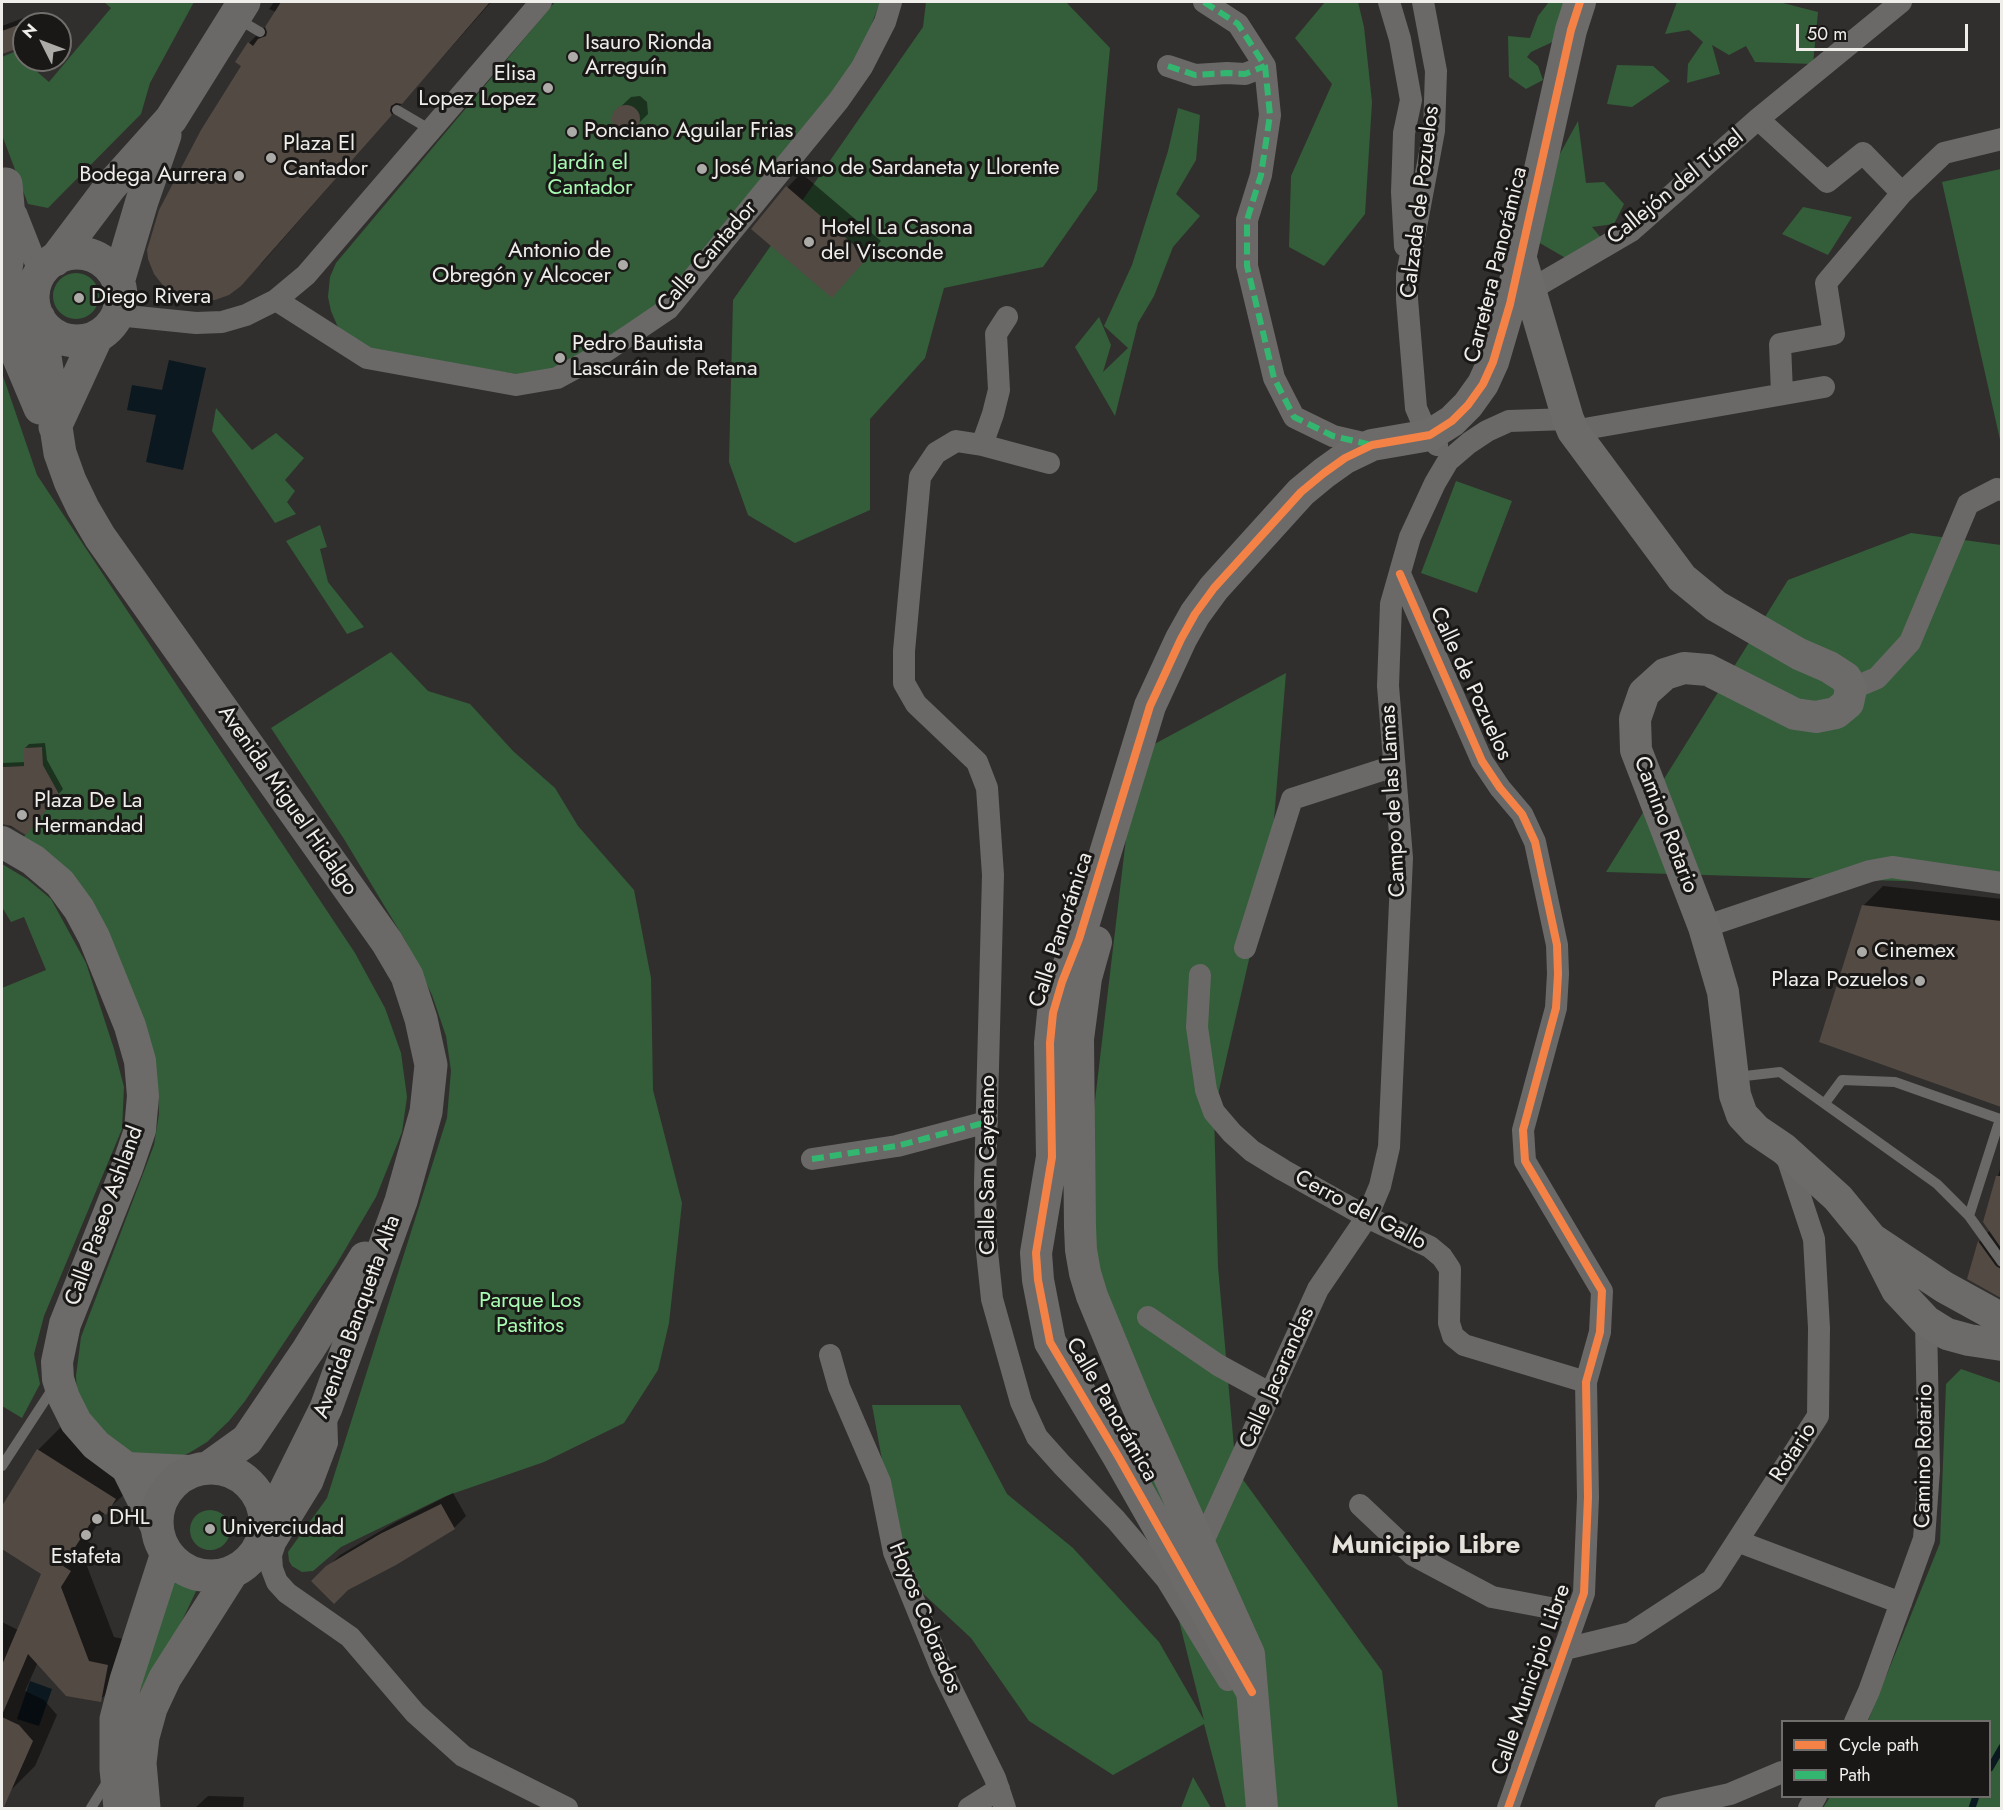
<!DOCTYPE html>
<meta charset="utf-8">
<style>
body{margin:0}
#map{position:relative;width:2003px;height:1810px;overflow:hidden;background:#312f2d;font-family:Jost,sans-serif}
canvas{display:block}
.frame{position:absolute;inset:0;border:3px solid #f0eeeb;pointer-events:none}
.legend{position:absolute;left:1781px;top:1720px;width:210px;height:78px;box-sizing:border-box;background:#1a1816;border:2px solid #706e6b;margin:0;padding:8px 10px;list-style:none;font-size:18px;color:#f0eeeb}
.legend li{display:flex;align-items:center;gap:12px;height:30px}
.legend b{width:30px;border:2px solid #706e6b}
.north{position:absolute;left:12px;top:12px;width:60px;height:60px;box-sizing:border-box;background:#1a1816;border:2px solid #706e6b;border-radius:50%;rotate:312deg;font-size:16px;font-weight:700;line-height:24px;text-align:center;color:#f0eeeb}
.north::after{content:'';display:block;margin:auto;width:21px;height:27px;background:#adaba8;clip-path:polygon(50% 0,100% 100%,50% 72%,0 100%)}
.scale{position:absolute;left:1796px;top:24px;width:172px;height:27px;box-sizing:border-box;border:3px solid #f0eeeb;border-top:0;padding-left:8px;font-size:18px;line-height:21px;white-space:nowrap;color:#f0eeeb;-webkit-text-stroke:4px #1a1816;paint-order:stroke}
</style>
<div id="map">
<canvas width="2003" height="1810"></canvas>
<div class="frame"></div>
<ul class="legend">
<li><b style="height:8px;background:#f48246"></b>Cycle path</li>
<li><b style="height:8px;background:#33b770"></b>Path</li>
</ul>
<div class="north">N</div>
<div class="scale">50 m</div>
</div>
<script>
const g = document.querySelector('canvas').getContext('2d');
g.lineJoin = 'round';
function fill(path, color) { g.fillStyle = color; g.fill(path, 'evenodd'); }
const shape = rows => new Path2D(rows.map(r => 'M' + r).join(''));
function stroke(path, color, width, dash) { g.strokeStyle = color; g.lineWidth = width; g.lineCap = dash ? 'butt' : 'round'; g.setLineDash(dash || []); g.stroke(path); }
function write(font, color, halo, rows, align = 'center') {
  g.font = font + ' Jost,sans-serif'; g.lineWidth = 6; g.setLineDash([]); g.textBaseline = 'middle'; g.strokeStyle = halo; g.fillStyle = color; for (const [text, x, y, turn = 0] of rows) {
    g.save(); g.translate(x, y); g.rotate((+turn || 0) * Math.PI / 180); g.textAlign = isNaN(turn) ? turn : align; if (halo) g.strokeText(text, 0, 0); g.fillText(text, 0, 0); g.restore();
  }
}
fill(shape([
 [104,2,194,2,150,83,141,114,48,208,28,204,2,135,2,57,14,52,49,82,111,8],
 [555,2,880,2,866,39,834,94,673,293,565,367,529,376,374,352,345,335,337,325,331,311,328,297,330,277,336,263],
 [926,2,1066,2,1110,48,1097,190,1043,267,944,288,925,358,870,419,870,510,795,543,748,515,729,462,733,300,923,27],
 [1325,2,1358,2,1364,27,1372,102,1365,214,1324,266,1289,247,1291,176,1332,84,1295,38],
 [1549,2,1571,2,1561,38,1531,52,1527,57,1538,66,1543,80,1526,89,1509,77,1508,36,1530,38,1538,16],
 [1677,2,1779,2,1818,12,1813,64,1755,62,1746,46,1729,55,1712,45,1720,74,1687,83,1688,64,1703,42,1689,30,1665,34],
 [1617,65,1653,66,1670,81,1632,107,1607,104],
 [1178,108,1200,115,1196,160,1176,194,1200,216,1173,247,1154,296,1138,323,1115,416,1075,347,1099,317,1111,345,1103,372,1128,348,1104,326,1132,265,1168,151],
 [1578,121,1586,183,1604,182,1624,204,1614,224,1592,227,1602,239,1569,260,1538,242,1550,172],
 [2001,169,2002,169,2001,444,1942,182],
 [1803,207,1852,217,1828,255,1782,234],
 '53 296a23 23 0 1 1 46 0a23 23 0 1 1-46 0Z',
 [2,373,37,475,355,953,385,1008,401,1053,407,1097,402,1132,376,1197,336,1265,245,1401,229,1421,207,1442,189,1453,174,1459,152,1461,104,1443,77,1392,76,1376,81,1337,154,1145,159,1114,158,1091,125,987,17,845,59,794,43,765,41,747,24,748,24,766,2,767],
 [216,408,252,450,276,433,304,458,285,480,295,491,287,502,296,514,275,523,212,431],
 [1456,481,1512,501,1477,593,1421,573],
 [320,525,327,547,320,549,328,582,364,627,347,634,286,541],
 [1911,533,2001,545,2001,884,1606,872,1788,580],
 [391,652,428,691,470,704,513,751,555,788,578,826,634,890,651,978,653,1090,682,1203,669,1323,658,1370,624,1423,544,1462,446,1496,341,1547,313,1571,302,1572,292,1566,289,1561,288,1552,327,1498,447,1118,451,1071,446,1036,432,995,405,940,344,839,271,728],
 [1286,673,1270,868,1214,1112,1218,1267,1236,1470,1382,1671,1398,1808,1226,1808,1204,1724,1113,1775,1029,1721,971,1638,903,1575,872,1405,960,1405,1007,1494,1073,1548,1159,1642,1204,1720,1080,1227,1136,754],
 [2,864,27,879,51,899,86,963,114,1049,124,1087,122,1129,44,1316,34,1354,40,1384,22,1418,2,1406,2,988,46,970,24,917,11,922,2,907],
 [1961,1369,2001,1383,2001,1808,1823,1808,1830,1797,1990,1796,1990,1722,1868,1721,1940,1543,1946,1384],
 '190 1530a20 20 0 1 1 40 0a20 20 0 1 1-40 0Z',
 [176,1572,200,1583,145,1698,139,1698,148,1649],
 [1193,1777,1211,1808,1181,1808]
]), '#335e39');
fill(shape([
 [169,360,206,368,183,470,146,462,156,415,127,410,132,385,162,390],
 [30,1681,52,1689,39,1726,17,1719]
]), '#0c181f');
fill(shape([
 [274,2,491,2,261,264,243,66,249,43,269,23,276,12,269,9],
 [42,11,34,24,24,24,24,39,15,47,2,53,2,26],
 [640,96,647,102,648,114,632,130,620,131,614,126,614,113,631,97],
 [801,173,881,241,832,296,787,188],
 [45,743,47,760,63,789,25,833,2,823,2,763,26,762,25,748,29,744],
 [1883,886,2002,899,2002,1106,1820,1041,1863,906],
 [2002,1163,2002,1297,1968,1278,1979,1242,1990,1230,1984,1222],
 [63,1425,131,1488,105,1512,87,1541,95,1546,85,1561,114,1637,133,1641,126,1675,100,1700,38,1662,25,1691,44,1700,57,1715,35,1766,10,1791,2,1783,2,1622,18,1630,43,1573,2,1547,2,1509,38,1450],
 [453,1493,466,1516,454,1528,313,1581,340,1555,394,1523],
 [208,1796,244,1797,243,1808,195,1808]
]), '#0007');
stroke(shape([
 [1990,1768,2002,1747],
 [1972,1808,1976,1796]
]), '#0c181f', 7);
fill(shape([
 [281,2,490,2,402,104,396,103,391,106,390,111,392,115,241,286,229,295,215,300,197,301,180,297,165,288,154,274,148,259,147,250,159,210,201,130,241,66,235,62,248,42,253,46,258,39,266,36,267,32,265,27],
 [37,18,33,24,24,24,24,37,16,49,2,54,2,31],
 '612 119a14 14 0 1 1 28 0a14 14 0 1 1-28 0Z',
 [786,186,868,257,832,298,751,229],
 [42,747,43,765,59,794,26,835,11,826,2,824,2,767,24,766,24,748],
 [1862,905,2001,921,2001,1107,1819,1042],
 [1996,1176,2001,1176,2001,1248,1983,1222],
 [1978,1241,1996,1266,2001,1269,2001,1298,1967,1279],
 [37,1449,116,1499,106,1515,99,1510,63,1566,71,1571,61,1587,89,1661,108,1665,101,1702,66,1696,28,1654,2,1715,2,1665,41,1574,2,1549,2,1506],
 [441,1504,455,1529,396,1565,348,1590,334,1604,311,1581,326,1566,380,1534],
 [2,1717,19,1725,33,1741,3,1809,2,1809]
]), '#534a44');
stroke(shape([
 [238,19,260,32],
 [397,110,431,130],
 [1736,1077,1780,1072,1937,1184,1969,1216,2002,1262],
 [1825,1103,1842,1080,1895,1082,2000,1119,1969,1216],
 [2,1466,55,1385],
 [91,1808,109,1779]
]), '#6a6968', 10);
stroke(shape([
 [1204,2,1238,24,1265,66,1270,115,1261,175,1247,220,1247,266,1274,378,1294,417,1333,436,1372,445],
 [1389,2,1400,39,1411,100,1404,133,1402,192,1405,246],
 [1423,2,1436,71,1434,131,1407,275,1407,299,1416,408,1422,422,1437,445],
 [1168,66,1195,75,1227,73,1245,74,1265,66],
 [1758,119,1827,182,1863,153,1902,193],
 [16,213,40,274],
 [1530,290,1631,231,1758,119,1901,2],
 [276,300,367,358,516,385,557,378,603,353,668,309,839,100,862,67,885,22,891,2],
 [117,315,196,323,222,322,246,315,276,300,306,275,541,2],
 [1782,393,1780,344,1834,334,1826,283,1902,193,1944,153,2002,139],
 [1573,431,1824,387],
 [982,445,993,414,999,390,996,334,1007,317],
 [1049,463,982,445,956,441,936,453,920,477,904,651,904,683,916,704,977,762,987,788,993,875,985,1183,986,1242,992,1299,1021,1402,1037,1437,1062,1465,1116,1520,1167,1580,1228,1680],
 [1400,574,1482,761,1500,788,1522,814,1535,842,1557,945,1558,974,1556,1008,1523,1130,1525,1161,1602,1291,1600,1332,1586,1382,1588,1497,1584,1593,1508,1808],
 [1851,689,1877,678,1910,642,1968,504,1997,489,2002,490],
 [1704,927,1870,871,1892,867,2002,883],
 [1245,948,1292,799,1394,766],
 [1200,975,1197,1027,1206,1090,1214,1112,1232,1133,1252,1151,1283,1170,1367,1217,1430,1247,1442,1257,1450,1269,1449,1323,1453,1336,1464,1345,1586,1382],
 [812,1159,897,1146,987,1122],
 [1148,1317,1218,1365,1271,1394],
 [830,1355,839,1387,880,1482,894,1552,942,1670,995,1778,1005,1808],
 [326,1413,327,1443,312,1483,275,1543,271,1555,272,1569,277,1582,287,1593,350,1637,415,1713,463,1756,567,1808],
 [1360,1505,1413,1555,1492,1597,1577,1613],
 [1737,1541,1901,1603],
 [1201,1546,1318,1289,1367,1217,1380,1186,1389,1147,1402,858,1388,686,1391,604,1410,537,1435,483,1448,461,1469,443,1487,431,1509,421,1568,419],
 [1565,1649,1631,1633,1712,1580,1818,1416,1819,1328,1814,1239,1785,1151],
 [1855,1722,1869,1691,1924,1539,1929,1470,1926,1321],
 [969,1808,999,1789],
 [1666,1808,1730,1794,1782,1772],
 [1809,1808,1816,1796]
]), '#6a6968', 22);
stroke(shape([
 [1521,259,1568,419,1573,431,1682,578,1716,606,1799,654,1829,667,1846,678,1851,689,1848,703,1836,713,1816,717,1795,714,1708,670,1684,668,1665,674,1644,693,1635,719,1636,750,1704,927,1723,992,1735,1095,1742,1115,1756,1130,1784,1149,1838,1198,1870,1237,1897,1290,1926,1321,1947,1334,1969,1340,2002,1345],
 [2,842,33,860,60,883,79,909,94,937,130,1026,140,1061,143,1096,140,1130,127,1168,65,1324,57,1362,58,1379,64,1398,76,1422,96,1445,127,1468,157,1528],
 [1096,942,1086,978,1078,1039,1080,1227,1081,1250,1085,1273,1092,1296,1137,1405,1249,1654,1262,1808],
 [1872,1239,1944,1287,2002,1319],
 [127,1468,191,1471],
 [1252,1692,1118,1456,1050,1342,1038,1280,1036,1253,1052,1157,1050,1043,1053,1013,1062,982,1079,939,1150,706,1181,639,1195,614,1214,588,1301,492,1324,473,1345,458,1372,445,1430,435,1452,421,1468,405,1483,384,1493,362,1510,304,1571,30,1580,2]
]), '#6c6b69', 32);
stroke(shape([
 [6,184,11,239,2,292,5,320,10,337,40,408],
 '33 297a44 44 0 1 1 88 0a44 44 0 1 1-88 0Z',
 [55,260,110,187,171,119,244,2],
 [118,282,142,201,165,135],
 [39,318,60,453,70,481,83,508,100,537,387,942,407,976,421,1019,431,1065,426,1112,401,1201,326,1408,262,1537],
 [55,427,97,336],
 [208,1468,247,1440,308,1350,365,1258],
 '157 1522a54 54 0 1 1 108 0a54 54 0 1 1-108 0Z',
 [120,1808,116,1769,116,1719,126,1680,167,1553],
 [144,1808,140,1763,143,1737,151,1708,165,1678,233,1571]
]), '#6a6968', 33);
stroke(shape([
 [1204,2,1238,24,1265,66,1270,115,1261,175,1247,220,1247,266,1274,378,1294,417,1333,436,1372,445],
 [1168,66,1195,75,1227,73,1245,74,1265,66],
 [812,1159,897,1146,987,1122]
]), '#33b770', 6, [12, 6]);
stroke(shape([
 [1400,574,1482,761,1500,788,1522,814,1535,842,1557,945,1558,974,1556,1008,1523,1130,1525,1161,1602,1291,1600,1332,1586,1382,1588,1497,1584,1593,1508,1808],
 [1252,1692,1118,1456,1050,1342,1038,1280,1036,1253,1052,1157,1050,1043,1053,1013,1062,982,1079,939,1150,706,1181,639,1195,614,1214,588,1301,492,1324,473,1345,458,1372,445,1430,435,1452,421,1468,405,1483,384,1493,362,1510,304,1571,30,1580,2]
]), '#f48246', 8);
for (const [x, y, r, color] of [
 [573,57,6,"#adaba8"],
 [548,88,6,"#adaba8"],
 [572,132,6,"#adaba8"],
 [271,158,6,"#adaba8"],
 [702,169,6,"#adaba8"],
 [239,176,6,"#adaba8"],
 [809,242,6,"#adaba8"],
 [623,265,6,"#adaba8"],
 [79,298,6,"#adaba8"],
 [560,358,6,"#adaba8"],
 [22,815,6,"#adaba8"],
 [1862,952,6,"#adaba8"],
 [1920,981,6,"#adaba8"],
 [97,1519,6,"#adaba8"],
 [210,1529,6,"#adaba8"],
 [86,1535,6,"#adaba8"]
]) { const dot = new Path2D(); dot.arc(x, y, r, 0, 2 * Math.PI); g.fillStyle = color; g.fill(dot); stroke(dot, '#1a1816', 2); }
write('22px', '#f0eeeb', '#1a1816', [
 ["Isauro Rionda",585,44],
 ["Arreguín",585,69],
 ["Elisa",536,75,"right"],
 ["Lopez Lopez",536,100,"right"],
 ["Ponciano Aguilar Frias",584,132],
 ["Plaza El",283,145],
 ["Cantador",283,170],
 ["José Mariano de Sardaneta y Llorente",714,169],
 ["Bodega Aurrera",227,176,"right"],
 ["Hotel La Casona",821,229],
 ["del Visconde",821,254],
 ["Antonio de",611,252,"right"],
 ["Obregón y Alcocer",611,277,"right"],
 ["Diego Rivera",91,298],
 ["Pedro Bautista",572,345],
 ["Lascuráin de Retana",572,370],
 ["Plaza De La",34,802],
 ["Hermandad",34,827],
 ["Cinemex",1874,952],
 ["Plaza Pozuelos",1908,981,"right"],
 ["DHL",109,1519],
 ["Univerciudad",222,1529],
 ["Estafeta",86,1558,"center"]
], 'left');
write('22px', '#a7fbb2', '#1a1816', [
 ["Jardín el",590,164],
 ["Cantador",590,189],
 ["Parque Los",530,1302],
 ["Pastitos",530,1327]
]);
write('22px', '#f0eeeb', '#1a1816', [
 ["Callejón del Túnel",1676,188,-39],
 ["Calzada de Pozuelos",1421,202,-83],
 ["Calle Cantador",708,257,-49],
 ["Carretera Panorámica",1497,265,-76],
 ["Calle de Pozuelos",1470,684,65],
 ["Avenida Miguel Hidalgo",287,801,55],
 ["Campo de las Lamas",1394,801,-93],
 ["Camino Rotario",1665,825,69],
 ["Calle Panorámica",1062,930,-72],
 ["Calle San Cayetano",989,1165,-90],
 ["Cerro del Gallo",1360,1211,28],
 ["Calle Paseo Ashland",105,1216,-70],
 ["Avenida Banquetta Alta",358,1317,-70],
 ["Calle Jacarandas",1278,1378,-66],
 ["Calle Panorámica",1111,1410,60],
 ["Rotario",1794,1453,-57],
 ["Camino Rotario",1925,1456,-89],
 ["Hoyos Colorados",924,1618,68],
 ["Calle Municipio Libre",1532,1680,-71]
]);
write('bold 26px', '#e5e1db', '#1a1816', [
 ["Municipio Libre",1426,1547]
]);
</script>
